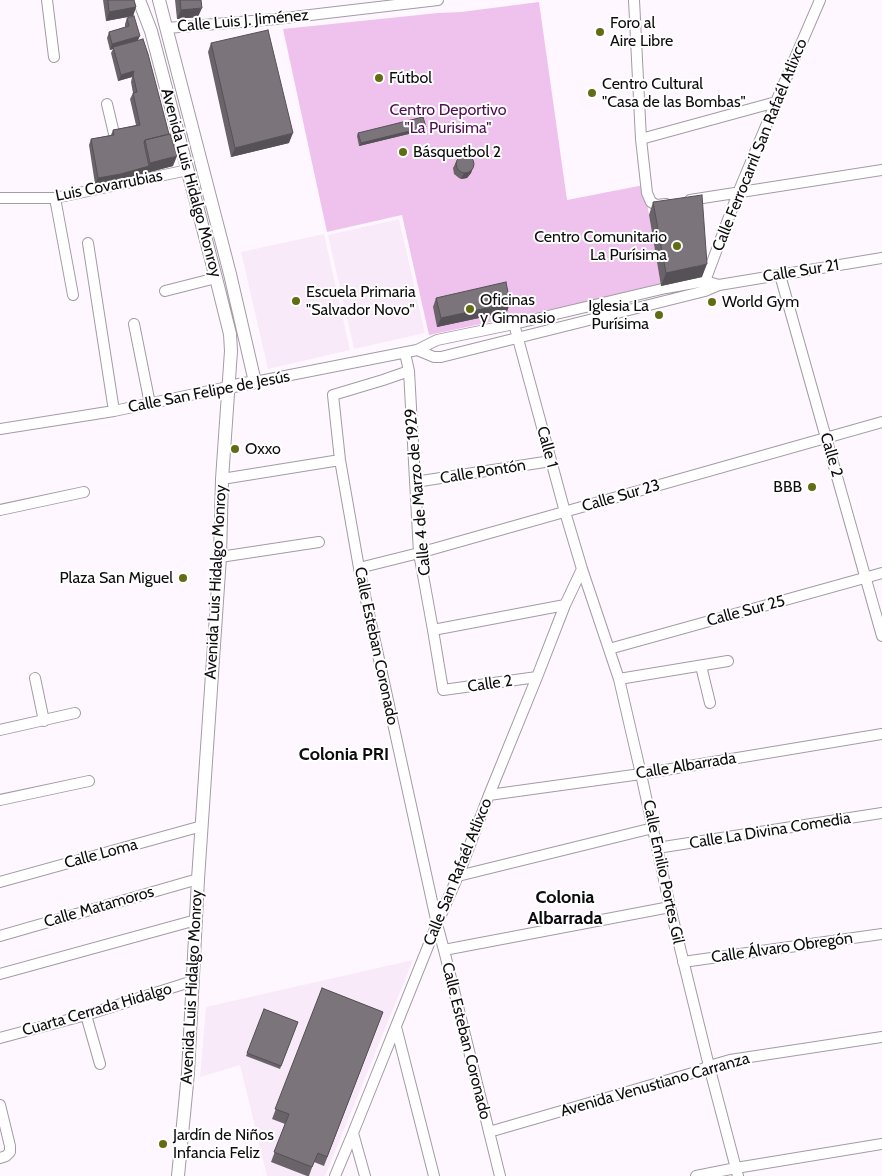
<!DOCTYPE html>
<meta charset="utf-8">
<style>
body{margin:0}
canvas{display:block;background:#fff7ff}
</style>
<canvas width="882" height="1176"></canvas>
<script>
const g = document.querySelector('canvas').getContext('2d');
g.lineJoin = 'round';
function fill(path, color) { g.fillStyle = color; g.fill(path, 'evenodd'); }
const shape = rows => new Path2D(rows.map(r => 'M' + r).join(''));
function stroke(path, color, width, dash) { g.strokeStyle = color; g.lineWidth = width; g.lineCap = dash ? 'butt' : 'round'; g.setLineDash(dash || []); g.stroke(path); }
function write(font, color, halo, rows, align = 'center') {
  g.font = font + ' Cabin,sans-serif'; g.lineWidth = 4; g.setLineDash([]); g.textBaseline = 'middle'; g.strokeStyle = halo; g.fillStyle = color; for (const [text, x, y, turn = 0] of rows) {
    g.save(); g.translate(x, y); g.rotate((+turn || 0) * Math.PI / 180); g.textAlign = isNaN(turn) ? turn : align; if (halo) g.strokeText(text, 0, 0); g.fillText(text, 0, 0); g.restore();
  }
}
fill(shape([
 [399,219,425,333,354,349,328,235],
 [324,234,350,350,268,369,241,252],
 [413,960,325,1176,267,1176,240,1065,200,1077,206,1007]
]), '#f8eaf8');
fill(shape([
 [539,2,567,200,644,185,661,286,429,335,402,215,327,232,283,29,438,13,461,12]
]), '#efc2ee');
const minor = shape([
 [47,0,54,57],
 [634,0,641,139,647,193,651,202,656,205,666,204],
 [167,28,276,19,438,0],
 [107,104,116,142],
 [641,139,776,102],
 [0,198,55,198,188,170],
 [55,198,73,295],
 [690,200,882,170],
 [88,243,114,411],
 [780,275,882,636],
 [705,286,705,281,738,193,776,102,820,0],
 [165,291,216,278],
 [134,324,150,404],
 [514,324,565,512,582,569,619,679,641,774,670,907,709,1066,738,1176],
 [417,350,434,357,441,357,705,291,719,285,882,258],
 [405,353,409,371,419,553,433,630,443,690,537,677],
 [409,371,383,380,333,395,340,460,359,568,437,924,444,950,500,1176],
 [255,382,417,350,437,340,514,324,666,288,705,281,719,285],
 [0,429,114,411,228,387],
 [222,479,340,460],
 [415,482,551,461],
 [0,510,84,492],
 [220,557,319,542],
 [359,568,419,553,882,422],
 [433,630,565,605],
 [609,649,882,573],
 [701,666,710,703],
 [35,678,44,721],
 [619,679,728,661],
 [0,730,75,713],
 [489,795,641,774,882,734],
 [0,800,89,781],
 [657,848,882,813],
 [458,876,653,828],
 [0,882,202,826],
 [0,936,198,879],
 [444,950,670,907],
 [683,962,882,934],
 [0,974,196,920],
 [86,1015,100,1064],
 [396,1027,434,1176],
 [0,1038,86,1015,193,981],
 [0,1105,10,1146,10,1152,6,1156,0,1158],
 [489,1132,696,1072,709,1066,730,1060,882,1037],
 [353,1133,365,1176],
 [335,1176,353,1133,437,924,458,876,489,795,537,677,565,605,582,569],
 [696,1176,736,1168,882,1144]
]);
const tertiary = shape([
 [139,0,151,31,216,278,230,334,231,351,222,479,220,557,198,879,188,1073,178,1176],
 [159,0,230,274,255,382,228,387]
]);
stroke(minor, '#a39ca3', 12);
stroke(tertiary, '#a39ca3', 14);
stroke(minor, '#fff', 10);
stroke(tertiary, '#fff', 12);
fill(shape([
 [103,0,134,0,136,7,133,16,106,21],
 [175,0,201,0,198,17,177,19],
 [127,18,138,41,173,166,119,180,95,184,89,145,91,139,111,135,113,130,136,125,130,99,133,93,131,82,132,77,118,81,111,53,113,49,110,50,107,38,109,32,125,27,125,24],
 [211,43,289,143,231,157,208,52],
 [426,127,425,130,359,146,357,136,358,133],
 [456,162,473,167,471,173,467,178,461,179,459,178,454,174,453,168],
 [653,202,702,277,661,286,649,215],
 [436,298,507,312,437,327,433,307],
 [322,988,383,1012,324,1166,314,1162,309,1176,307,1176,271,1162,285,1124,272,1119],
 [264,1009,298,1022,280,1069,246,1056]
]), '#6a646a');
fill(shape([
 [136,7,133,16,106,21,109,12],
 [202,8,198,17,177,19,181,10],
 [140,36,137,42,113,47,113,49,110,50,112,44],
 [134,71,132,77,118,81,121,75],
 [426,127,425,130,359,146,361,143],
 [293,133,289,143,231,157,235,148],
 [177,156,173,166,119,180,95,184,98,178,149,166,150,163],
 [473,167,471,173,467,178,461,179,464,173],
 [707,264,702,277,661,286,666,273],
 [510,303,507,312,437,327,441,318]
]), '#565156');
const building = shape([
 [108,0,134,0,136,7,109,12,108,0],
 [180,0,201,0,202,8,181,10,180,0],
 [134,16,140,36,112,44,109,32,129,26,127,18,134,16],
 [268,30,293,133,235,148,211,43,268,30],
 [143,39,148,54,169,134,145,140,144,143,149,166,121,174,98,178,91,139,114,135,113,130,140,125,133,93,137,92,133,75,134,71,121,75,113,47,143,39],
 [423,117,426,127,361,143,358,133,423,117],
 [170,134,177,156,150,163,145,140,170,134],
 '456 164a9 9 0 1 1 18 0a9 9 0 1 1-18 0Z',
 [702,195,707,264,666,273,653,202,702,195],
 [506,282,510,303,441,318,436,298,506,282],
 [322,988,383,1012,327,1157,318,1153,312,1167,274,1152,289,1114,275,1109,322,988],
 [264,1009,298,1022,281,1066,247,1053,264,1009]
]);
fill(building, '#7b747b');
stroke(building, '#565156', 1);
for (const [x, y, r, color] of [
 [600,32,5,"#616c13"],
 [379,78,5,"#616c13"],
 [592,93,5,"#616c13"],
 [403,152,5,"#616c13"],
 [677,246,5,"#616c13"],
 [296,301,5,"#616c13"],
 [712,302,5,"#616c13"],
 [470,309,5,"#616c13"],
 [659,315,5,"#616c13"],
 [235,449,5,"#616c13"],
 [812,487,5,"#616c13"],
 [183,578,5,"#616c13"],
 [163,1144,5,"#616c13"]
]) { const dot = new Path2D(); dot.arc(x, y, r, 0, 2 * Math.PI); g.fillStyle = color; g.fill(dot); stroke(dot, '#fff', 2); }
write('16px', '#0e0c0e', '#fff', [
 ["Calle Luis J. Jiménez",243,21,-5],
 ["Calle Ferrocarril San Rafaél Atlixco",760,145,-68],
 ["Avenida Luis Hidalgo Monroy",191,183,75],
 ["Luis Covarrubias",109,186,-11],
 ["Calle Sur 21",801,271,-9],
 ["Calle San Felipe de Jesús",209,392,-11],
 ["Calle 1",547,447,75],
 ["Calle 2",831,455,74],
 ["Calle Pontón",483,472,-9],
 ["Calle 4 de Marzo de 1929",418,492,-95],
 ["Calle Sur 23",621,496,-16],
 ["Avenida Luis Hidalgo Monroy",216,582,-87],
 ["Calle Sur 25",746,611,-15],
 ["Calle Esteban Coronado",376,646,78],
 ["Calle 2",490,684,-8],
 ["Calle Albarrada",686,766,-9],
 ["Calle La Divina Comedia",770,831,-9],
 ["Calle Loma",101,854,-15],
 ["Calle San Rafaél Atlixco",458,872,-68],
 ["Calle Emilio Portes Gil",663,872,78],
 ["Calle Matamoros",99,907,-16],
 ["Calle Álvaro Obregón",782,948,-8],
 ["Avenida Luis Hidalgo Monroy",192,987,-87],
 ["Cuarta Cerrada Hidalgo",97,1010,-16],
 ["Calle Esteban Coronado",466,1041,76],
 ["Avenida Venustiano Carranza",655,1085,-16]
]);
write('16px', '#0e0c0e', '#fff', [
 ["Foro al",610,23],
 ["Aire Libre",610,41],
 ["Fútbol",389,78],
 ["Centro Cultural",602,84],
 ["\"Casa de las Bombas\"",602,102],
 ["Básquetbol 2",413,152],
 ["Centro Comunitario",667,237,"right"],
 ["La Purísima",667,255,"right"],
 ["Escuela Primaria",306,292],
 ["\"Salvador Novo\"",306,310],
 ["Oficinas",480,300],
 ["y Gimnasio",480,318],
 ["World Gym",722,302],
 ["Iglesia La",649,306,"right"],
 ["Purísima",649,324,"right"],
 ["Oxxo",245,449],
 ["BBB",802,487,"right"],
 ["Plaza San Miguel",173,578,"right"],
 ["Jardín de Niños",173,1135],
 ["Infancia Feliz",173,1153]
], 'left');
write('16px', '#500c52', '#fff', [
 ["Centro Deportivo",448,110],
 ["\"La Purisima\"",448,128]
]);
write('bold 18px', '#0e0c0e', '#fff', [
 ["Colonia PRI",344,755],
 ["Colonia",565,898],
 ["Albarrada",565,919]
]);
</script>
